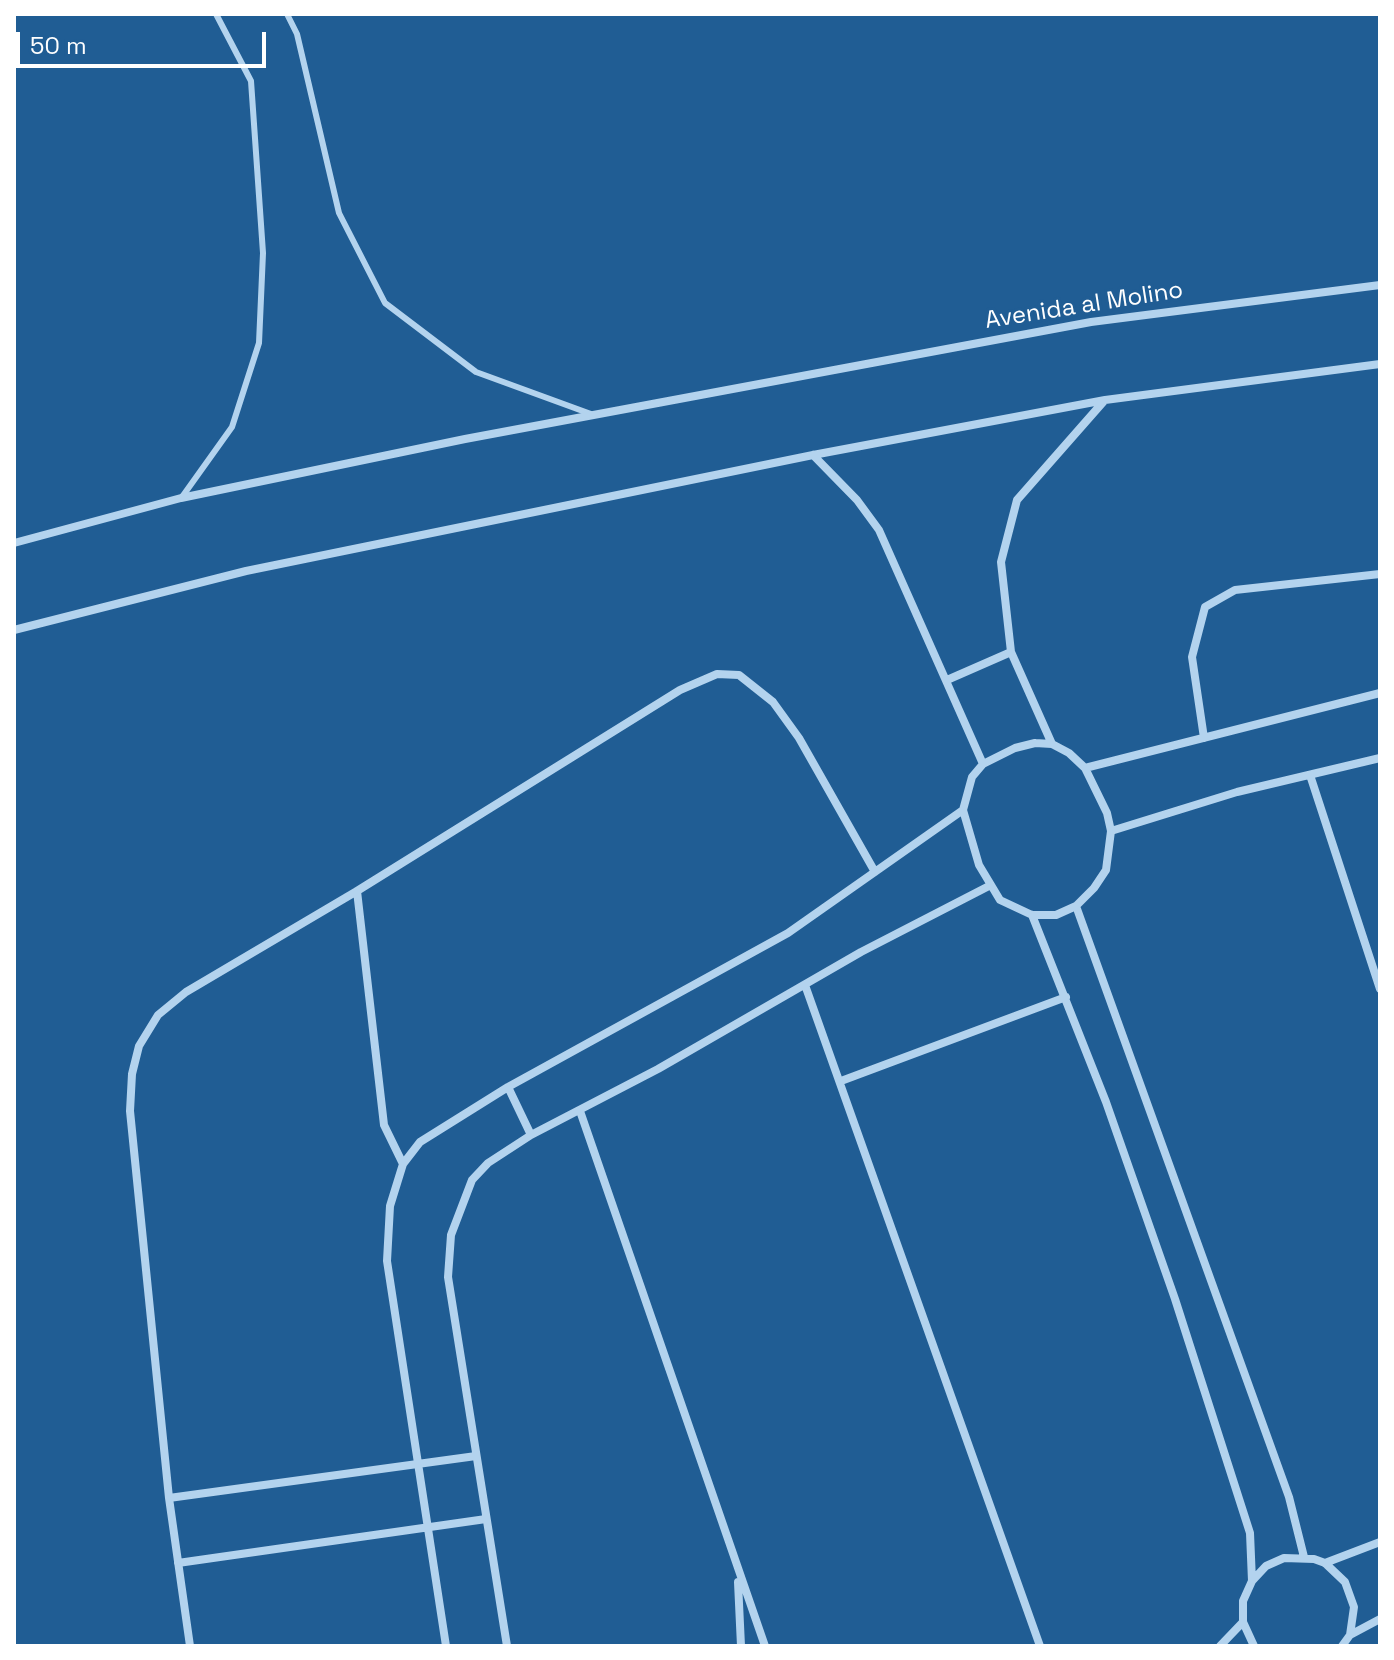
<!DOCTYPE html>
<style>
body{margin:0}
#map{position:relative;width:1394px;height:1660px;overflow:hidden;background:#205d94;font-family:"Space Grotesk",sans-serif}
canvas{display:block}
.frame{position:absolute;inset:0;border:16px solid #fff;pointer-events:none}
.scale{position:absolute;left:16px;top:32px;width:250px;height:36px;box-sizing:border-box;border:4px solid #fff;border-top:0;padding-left:10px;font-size:24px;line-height:28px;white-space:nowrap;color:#fff;-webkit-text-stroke:6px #205d94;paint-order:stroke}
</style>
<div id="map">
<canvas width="1394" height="1660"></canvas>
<div class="frame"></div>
<div class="scale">50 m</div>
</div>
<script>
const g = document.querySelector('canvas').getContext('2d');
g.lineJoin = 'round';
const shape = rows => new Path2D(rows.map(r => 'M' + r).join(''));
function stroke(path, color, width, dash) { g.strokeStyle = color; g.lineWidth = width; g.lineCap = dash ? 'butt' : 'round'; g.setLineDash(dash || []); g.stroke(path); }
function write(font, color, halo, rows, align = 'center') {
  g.font = font + ' "Space Grotesk",sans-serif'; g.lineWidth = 6; g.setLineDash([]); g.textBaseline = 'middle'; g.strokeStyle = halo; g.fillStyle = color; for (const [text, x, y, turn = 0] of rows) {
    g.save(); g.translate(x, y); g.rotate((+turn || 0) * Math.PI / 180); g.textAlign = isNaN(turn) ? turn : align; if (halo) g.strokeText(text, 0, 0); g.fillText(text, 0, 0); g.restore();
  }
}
stroke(shape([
 [287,14,297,34,339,213,385,303,476,372,591,414],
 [182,497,232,427,259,343,263,253,251,81,216,14]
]), '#b3d3ee', 6);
stroke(shape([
 [813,455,857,500,879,530,983,764],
 [14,543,181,498,465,439,1091,322,1380,285],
 [14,630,246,571,813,455,1105,400,1380,364],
 [947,680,1011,652],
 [1204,738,1192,657,1205,607,1235,590,1380,574],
 [1035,743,1052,744,1069,753,1085,768,1107,813,1111,831,1106,870,1094,888,1076,906,1056,915,1032,915,1000,900,979,865,963,810,972,777,983,764,1015,748,1035,743],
 [1052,744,1011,652,1001,562,1017,500,1104,401],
 [1085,768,1380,693],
 [1310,775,1380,989],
 [1111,831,1237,792,1380,758],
 [357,891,384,1125,403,1164],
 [1076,906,1289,1497,1304,1557],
 [1032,915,1106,1102,1175,1299,1250,1533,1252,1581],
 [805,985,1040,1646],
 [841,1081,1066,997],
 [508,1087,531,1135],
 [580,1111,765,1646],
 [169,1498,476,1456],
 [178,1563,486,1519],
 [1325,1563,1380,1542],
 [738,1582,741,1646],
 [190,1646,169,1498,130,1111,132,1074,139,1046,158,1015,186,992,357,891,680,690,717,674,739,675,773,702,799,738,875,872],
 [446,1646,387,1261,390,1206,403,1164,420,1142,508,1087,788,933,963,810],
 [507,1646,448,1277,451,1235,472,1180,488,1163,531,1135,658,1069,861,952,989,886],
 [1220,1646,1243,1622],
 [1254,1646,1243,1622,1243,1601,1252,1581,1266,1566,1284,1558,1314,1559,1325,1563,1345,1582,1354,1607,1350,1635],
 [1342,1646,1350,1635,1380,1619]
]), '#b3d3ee', 8);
write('24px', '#fff', '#205d94', [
 ["Avenida al Molino",1084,306,-9]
]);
</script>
